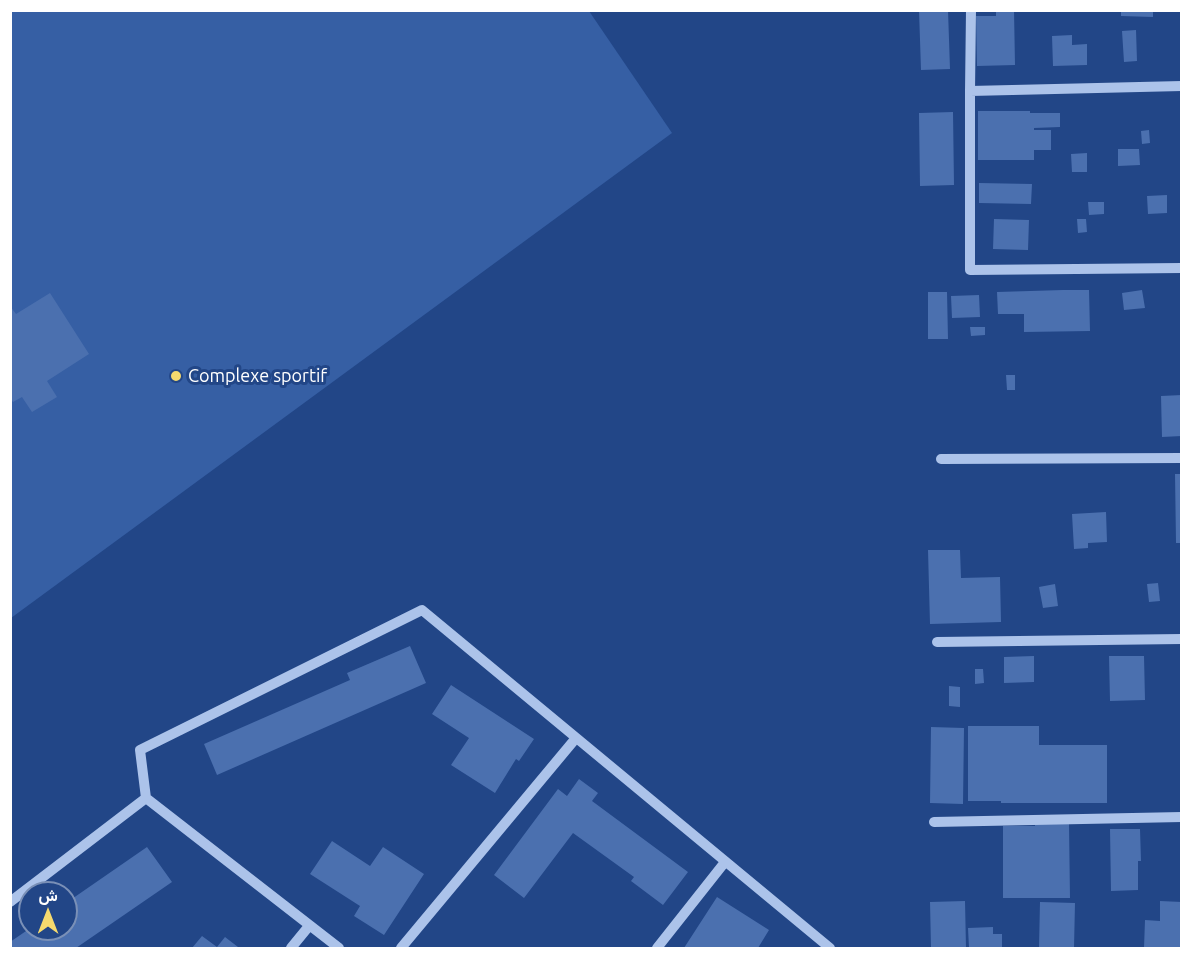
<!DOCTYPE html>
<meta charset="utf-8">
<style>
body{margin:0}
#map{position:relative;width:1192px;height:959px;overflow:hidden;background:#224687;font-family:Ubuntu,Vazirmatn,sans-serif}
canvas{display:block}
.frame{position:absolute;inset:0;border:12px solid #fff;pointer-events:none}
.north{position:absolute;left:18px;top:881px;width:60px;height:60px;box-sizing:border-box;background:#224687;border:2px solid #7a90b7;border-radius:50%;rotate:0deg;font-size:16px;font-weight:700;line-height:24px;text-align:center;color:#fff}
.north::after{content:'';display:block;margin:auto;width:21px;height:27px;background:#f6da6e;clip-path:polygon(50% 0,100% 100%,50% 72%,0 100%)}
</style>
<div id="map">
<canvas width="1192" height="959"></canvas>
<div class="frame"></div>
<div class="north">ش</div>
</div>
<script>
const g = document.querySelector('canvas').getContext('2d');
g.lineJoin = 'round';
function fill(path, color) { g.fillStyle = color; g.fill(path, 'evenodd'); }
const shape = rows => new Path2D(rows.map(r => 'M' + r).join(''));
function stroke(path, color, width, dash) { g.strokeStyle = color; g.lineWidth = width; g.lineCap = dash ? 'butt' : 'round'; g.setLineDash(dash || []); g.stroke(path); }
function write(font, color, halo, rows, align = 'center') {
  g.font = font + ' Ubuntu,sans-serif'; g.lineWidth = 6; g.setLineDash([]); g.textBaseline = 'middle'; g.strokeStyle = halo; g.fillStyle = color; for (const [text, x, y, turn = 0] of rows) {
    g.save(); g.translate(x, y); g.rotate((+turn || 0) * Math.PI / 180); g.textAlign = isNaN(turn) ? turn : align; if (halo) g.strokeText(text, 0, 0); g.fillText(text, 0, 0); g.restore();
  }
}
fill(shape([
 [11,11,589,11,672,133,11,618]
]), '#365fa4');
fill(shape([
 [919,10,948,10,950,69,921,70],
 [996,10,1014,10,1015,65,977,66,976,16,996,16],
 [1121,10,1153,10,1153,17,1121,16],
 [1136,30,1137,61,1124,62,1122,31],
 [1072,35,1072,45,1087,44,1087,65,1053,66,1052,36],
 [978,111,1030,111,1030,113,1060,113,1060,127,1034,128,1034,130,1051,130,1051,150,1034,150,1034,160,978,160],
 [953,112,954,185,920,186,919,113],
 [1149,130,1150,143,1142,144,1141,131],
 [1118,149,1139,149,1140,165,1118,166],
 [1087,153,1087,172,1072,172,1071,154],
 [979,183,1032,184,1031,204,979,203],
 [1167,195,1167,213,1148,214,1147,196],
 [1088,202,1104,202,1104,214,1089,215],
 [994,219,1029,220,1028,250,993,249],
 [1077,219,1086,219,1087,232,1078,233],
 [1063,290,1089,290,1090,331,1024,332,1024,314,998,314,997,292],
 [1142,290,1145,308,1124,310,1122,293],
 [928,292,947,292,948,339,928,339],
 [50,293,89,354,47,381,57,397,32,412,22,397,13,402,10,398,10,306,16,314],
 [979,295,980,317,952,318,951,296],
 [970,327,985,327,985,335,971,336],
 [1006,375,1015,375,1015,390,1007,390],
 [1182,395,1182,436,1162,437,1161,396],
 [1175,474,1182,474,1182,543,1176,543],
 [1106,512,1107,542,1088,543,1088,548,1074,549,1072,514],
 [928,550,960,550,961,578,1000,577,1001,622,930,624],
 [1158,583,1160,601,1149,602,1147,584],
 [1055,584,1058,606,1043,608,1039,587],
 [410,646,426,683,217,775,204,744,350,680,347,673],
 [1034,656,1034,682,1004,683,1004,657],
 [1109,656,1144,656,1145,700,1110,701],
 [975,669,983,669,984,683,975,684],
 [451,685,534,739,519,761,516,759,495,793,451,765,469,738,432,714],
 [949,686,960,687,960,707,949,706],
 [968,726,1039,726,1039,745,1107,745,1107,803,1001,803,1001,801,968,801],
 [931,727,964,728,963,804,930,803],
 [579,779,598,793,592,801,688,872,663,905,631,881,634,877,573,833,524,898,494,875,558,789,567,796],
 [1035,824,1069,824,1070,898,1003,898,1003,826,1035,826],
 [1110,829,1140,829,1141,861,1138,861,1138,890,1111,891],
 [332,841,370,866,383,847,424,874,384,935,354,916,360,906,310,874],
 [147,847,172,882,76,948,10,948,10,942,29,929,66,929,66,903],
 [717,897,769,930,758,948,684,948],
 [965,901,966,948,931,948,930,902],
 [1160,901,1182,902,1182,948,1144,948,1145,920,1160,921],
 [1040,902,1075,903,1074,948,1039,948],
 [993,927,993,934,1002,934,1002,948,969,948,968,928],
 [202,936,217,947,225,937,238,947,236,948,192,948]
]), '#4b70af');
stroke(shape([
 [971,10,970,91,1182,86],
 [970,91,970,270,1182,268],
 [941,459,1182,458],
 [937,642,1182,639],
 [146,798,140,750,422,610,830,948],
 [934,822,1182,817],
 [10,902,146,798,339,948],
 [291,948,309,926],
 [401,948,576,738],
 [657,948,725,862]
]), '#acc3ea', 10);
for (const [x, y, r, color] of [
 [176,376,6,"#f6da6e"]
]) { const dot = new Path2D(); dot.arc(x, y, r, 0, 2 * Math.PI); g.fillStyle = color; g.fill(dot); stroke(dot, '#224687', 2); }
write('18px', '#fff', '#224687', [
 ["Complexe sportif",188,376]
], 'left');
</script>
